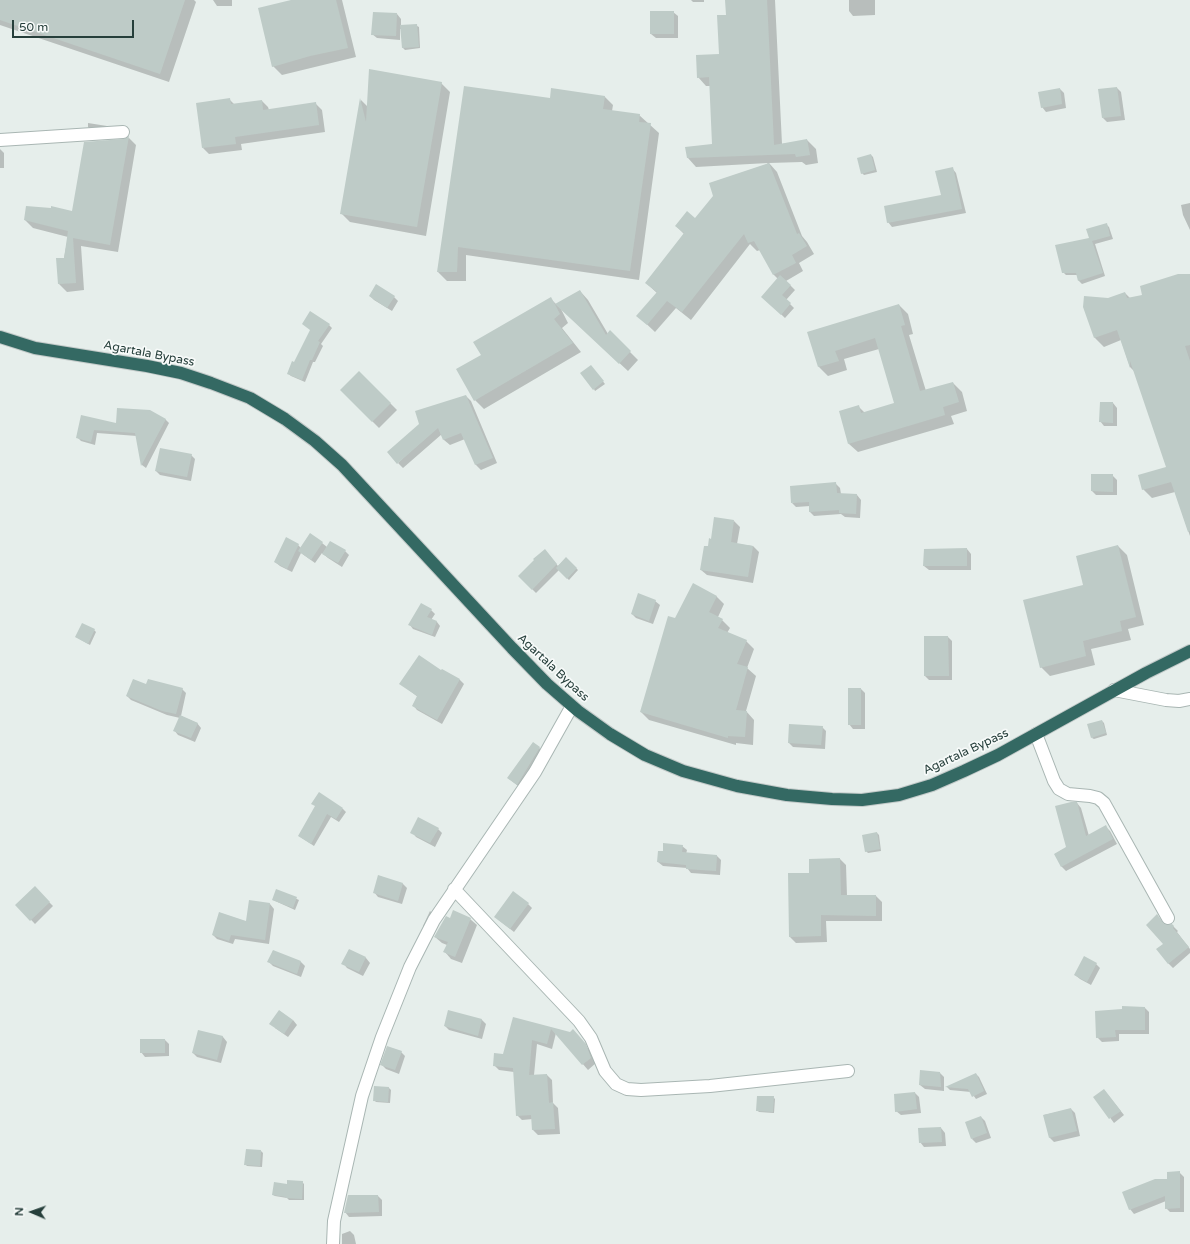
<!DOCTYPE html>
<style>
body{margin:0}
#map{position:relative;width:1190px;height:1244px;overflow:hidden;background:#e6eeeb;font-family:"Varela Round",sans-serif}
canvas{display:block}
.north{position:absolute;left:12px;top:1192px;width:40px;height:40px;-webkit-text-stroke:3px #f7faf9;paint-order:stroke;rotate:272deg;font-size:11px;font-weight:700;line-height:16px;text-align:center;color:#263f3b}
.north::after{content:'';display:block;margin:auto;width:14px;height:18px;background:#263f3b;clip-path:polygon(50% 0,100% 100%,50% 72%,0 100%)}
.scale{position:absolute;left:12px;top:20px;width:122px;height:18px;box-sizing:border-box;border:2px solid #263f3b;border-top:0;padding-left:5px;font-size:12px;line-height:14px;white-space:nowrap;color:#263f3b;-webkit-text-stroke:3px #f7faf9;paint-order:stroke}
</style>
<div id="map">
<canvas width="1190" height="1244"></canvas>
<div class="north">N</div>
<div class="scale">50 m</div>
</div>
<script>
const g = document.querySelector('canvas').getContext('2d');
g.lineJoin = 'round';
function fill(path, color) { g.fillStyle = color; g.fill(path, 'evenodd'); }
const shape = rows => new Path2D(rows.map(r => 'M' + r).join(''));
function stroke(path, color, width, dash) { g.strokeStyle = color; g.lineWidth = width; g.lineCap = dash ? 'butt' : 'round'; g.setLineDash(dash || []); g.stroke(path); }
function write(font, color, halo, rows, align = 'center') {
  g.font = font + ' "Varela Round",sans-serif'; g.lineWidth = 3.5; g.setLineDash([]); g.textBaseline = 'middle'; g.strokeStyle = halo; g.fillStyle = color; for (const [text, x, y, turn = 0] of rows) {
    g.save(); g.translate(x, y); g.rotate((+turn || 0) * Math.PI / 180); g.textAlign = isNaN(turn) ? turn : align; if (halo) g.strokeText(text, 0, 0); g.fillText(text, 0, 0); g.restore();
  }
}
fill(shape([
 [0,0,194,0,196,2,169,82,0,25],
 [213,0,232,0,232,6,217,6],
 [295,0,342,0,356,57,282,75,273,66],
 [691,0,704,0,704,2,693,2],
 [726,0,775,0,782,144,807,140,816,149,818,163,806,165,802,162,769,163,777,172,802,236,807,242,814,254,799,263,803,271,786,281,795,290,786,300,794,308,785,318,767,301,778,279,774,275,760,250,757,251,750,244,691,320,676,308,655,332,638,316,657,293,646,283,684,234,676,226,696,220,768,163,696,167,688,158,686,148,713,145,710,86,706,86,698,77,720,55,727,16],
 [849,0,875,0,875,15,853,16,849,11],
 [673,12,678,16,678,38,656,38,651,34],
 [397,14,401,19,401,26,417,26,419,27,420,48,405,50,403,48,402,29,400,29,400,40,377,38,372,34],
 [441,83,450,92,426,236,350,222,341,213,361,100,368,107],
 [1117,88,1121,92,1125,120,1107,122,1103,118],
 [1060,89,1064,93,1066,108,1046,112,1042,107],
 [604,96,613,105,612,111,639,115,659,133,639,280,466,255,466,281,447,281,438,272,550,99],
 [229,99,235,105,262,101,268,107,269,110,315,103,322,110,325,132,241,144,242,150,209,154,203,148],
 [88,123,107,126,115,134,96,135,88,127],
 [129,138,136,145,118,252,81,246,84,290,67,292,59,284,68,237,33,228,25,220,72,213,124,140],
 [0,149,4,153,4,168,0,168],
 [871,155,873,157,877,172,864,175,862,173],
 [952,168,956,173,966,213,892,227,888,222,942,196],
 [1190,203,1190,230,1183,215,1181,205],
 [1106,224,1109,227,1113,239,1095,244,1105,276,1082,284,1079,281,1078,275,1066,275,1063,272,1090,238],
 [1190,280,1190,536,1175,492,1152,498,1143,489,1167,468,1135,372,1130,367,1121,340,1104,347,1095,338,1084,307,1125,293,1131,299],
 [580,291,588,300,608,334,610,332,638,360,628,371,561,309,568,323,562,328,581,352,484,409,475,400,482,356,551,299,557,305],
 [370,296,394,297,398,301,392,311,374,300],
 [899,305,908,314,913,334,909,335,926,391,953,383,962,392,967,411,951,416,954,424,858,452,849,444,858,406,865,413,895,404,879,349,844,359,847,370,828,376,819,367,809,332],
 [329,325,332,328,321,344,323,346,315,362,313,362,305,382,291,376,288,373,295,363,311,330],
 [592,368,605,384,595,391,594,389],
 [359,372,397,410,379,428,341,390],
 [466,396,471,401,497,463,481,470,476,465,465,439,450,445,444,440,442,434,403,468,398,463],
 [1113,403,1117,408,1117,426,1104,426,1100,421],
 [82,416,117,425,165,419,169,423,146,468,142,465,137,436,97,433,95,445,81,441,77,437],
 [191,455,195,459,191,481,160,475,156,471],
 [1112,475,1117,480,1117,495,1096,495,1092,491],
 [836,484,840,488,841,494,857,495,861,500,860,518,845,517,841,514,814,516,810,512,810,506,796,507,792,503],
 [734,521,740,527,737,544,753,546,759,552,753,583,707,575,701,570,711,540],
 [322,543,327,547,345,551,349,555,342,567,328,558,322,553,315,563,301,553,292,572,280,566,275,562,298,545,301,548],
 [1118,546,1127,555,1144,625,1128,629,1131,640,1091,649,1095,665,1050,676,1041,667,1084,586],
 [967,549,971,554,971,570,929,570,924,566],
 [549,555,558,566,566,558,578,570,569,580,559,570,536,593,519,576],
 [716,596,724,604,718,617,722,620,730,628,727,633,746,641,754,649,747,668,756,676,746,711,754,720,753,745,736,743,736,745,649,720,641,712,676,619],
 [655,601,660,605,653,624,636,618,632,614],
 [431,610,435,614,431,620,437,622,440,626,435,637,413,629,410,625],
 [94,630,96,632,90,645,76,637],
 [948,637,952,641,952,680,929,680,925,676],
 [442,670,460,680,464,684,442,724,417,710,413,705,418,697,401,684,441,672],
 [146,685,182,689,186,693,181,716,197,723,201,728,195,742,178,735,174,730,180,718,167,715,131,700,127,696],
 [861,689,865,693,865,729,853,729,849,724],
 [1102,721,1104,723,1107,735,1094,739,1092,738],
 [822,727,826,731,825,749,793,747,789,743],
 [533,743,544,752,522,789,508,778],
 [1077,803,1081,808,1089,836,1106,827,1110,831,1117,844,1066,871,1062,867,1055,854,1067,847],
 [316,807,343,809,346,812,339,822,331,817,314,846,299,836],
 [438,829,442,833,435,847,416,837,412,832],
 [877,833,879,835,881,851,868,853,866,851],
 [682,846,687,850,686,854,717,856,721,860,720,875,691,873,687,868,663,866,658,862,664,852],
 [840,859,846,865,847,896,876,896,882,902,882,921,826,921,827,942,796,943,790,937,810,874,810,860],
 [379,876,403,884,407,888,402,904,378,897,374,892],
 [35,888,53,906,35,924,17,905],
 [277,890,299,900,295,910,273,900],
 [250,901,270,904,274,909,269,944,235,939,233,944,217,939,213,935,247,922],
 [528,904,532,908,514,932,500,921],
 [430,911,437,918,429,932,423,926],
 [1157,916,1165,926,1172,925,1178,931,1177,932,1190,949,1190,953,1173,968,1168,963],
 [450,919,470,919,477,925,462,963,451,959,445,952,447,945,442,943,435,937],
 [349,950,366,958,370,963,363,976,347,968,343,963],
 [273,951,301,962,305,966,301,977,273,966,269,962],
 [1096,964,1100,968,1091,985,1080,979,1075,975],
 [1145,1008,1149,1012,1149,1034,1119,1034,1119,1041,1102,1042,1097,1037],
 [449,1011,482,1020,486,1024,482,1039,449,1030,445,1026],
 [514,1018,578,1036,590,1051,596,1063,588,1070,556,1033,552,1049,537,1044,534,1075,547,1075,552,1080,553,1103,558,1108,560,1134,538,1135,533,1130,533,1119,522,1120,517,1115,514,1072,499,1070,494,1065,504,1055],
 [293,1020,297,1025,288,1037,275,1028],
 [199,1031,223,1037,227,1042,221,1063,197,1057,193,1053],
 [165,1040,169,1044,169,1056,145,1057,141,1052],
 [401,1052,405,1056,399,1074,386,1069,382,1065],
 [940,1073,944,1077,944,1091,925,1089,920,1085],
 [976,1074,979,1077,987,1094,976,1099,971,1092,950,1090,947,1087],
 [375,1087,389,1088,391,1090,390,1103,376,1102,374,1100],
 [1104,1090,1124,1115,1114,1123,1095,1097],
 [915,1093,919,1097,921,1113,901,1115,896,1111],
 [773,1097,775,1099,774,1113,759,1112,757,1110],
 [1071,1109,1075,1113,1080,1136,1054,1142,1050,1138,1044,1115],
 [981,1117,985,1121,991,1138,976,1143,972,1139],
 [941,1128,945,1133,946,1146,924,1147,920,1142],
 [247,1150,261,1151,263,1153,262,1167,247,1166,245,1164],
 [1179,1172,1184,1177,1184,1212,1170,1212,1166,1208,1166,1201,1134,1214,1130,1209],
 [302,1182,304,1184,304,1200,289,1200,287,1198,275,1196,273,1195,288,1185],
 [378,1196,382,1200,382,1216,349,1217,345,1212],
 [350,1231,354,1235,356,1244,342,1244,342,1234]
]), '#0003');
fill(shape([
 [0,0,185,0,160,74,0,20],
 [291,0,336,0,348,48,310,56,272,67,258,8],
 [725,0,767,0,774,145,807,139,810,155,796,157,795,154,687,158,685,147,712,144,709,77,697,78,696,55,719,54,717,15,726,15],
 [650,11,674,11,674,34,650,34],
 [373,12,397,13,396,36,371,35],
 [417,24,419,47,402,48,400,25],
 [369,69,442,82,417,227,340,214,360,98,366,122],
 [464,86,550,98,551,88,605,96,603,109,640,114,639,122,651,123,630,271,458,247,457,272,437,272],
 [1117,87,1121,116,1102,118,1098,89],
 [1060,88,1062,104,1041,108,1038,92],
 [230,98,231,104,262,100,263,110,316,102,319,125,235,137,236,144,202,148,196,103],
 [129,136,110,245,73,238,76,283,58,284,56,258,64,258,68,231,24,220,26,206,51,208,51,206,72,211,84,142,123,139],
 [871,154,875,170,861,174,857,158],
 [769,163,797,234,799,233,807,246,792,255,796,263,773,275,754,241,748,243,744,234,682,312,667,301,647,325,636,316,657,292,645,283,684,233,675,226,687,211,695,218,713,196,709,183],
 [953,167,962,209,887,223,884,206,941,195,935,171],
 [1107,223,1110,236,1092,241,1103,273,1078,281,1076,273,1062,273,1055,245,1089,238,1086,229],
 [1178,274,1190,274,1190,345,1185,346,1190,361,1190,531,1188,532,1171,482,1142,490,1138,475,1166,467,1130,361,1130,368,1117,330,1094,338,1083,307,1084,296,1108,298,1125,292,1127,298,1142,295,1140,286],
 [780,275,791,285,782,295,791,303,781,315,761,297],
 [376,284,395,296,387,308,369,296],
 [580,290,606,335,610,330,631,351,619,364,555,304],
 [551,297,560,314,554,319,573,343,474,401,456,369,481,355,473,342],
 [899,304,905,325,901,326,920,391,953,382,959,402,943,407,945,415,848,444,839,411,859,405,861,413,894,403,875,338,835,351,839,361,818,367,807,332],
 [310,311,330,324,318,341,320,342,312,360,310,360,302,380,287,374,292,361,294,362,310,330,302,324],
 [591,365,604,381,593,390,580,373],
 [359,371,391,403,372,422,340,390],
 [466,395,493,458,475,465,461,433,443,440,438,428,397,464,387,452,419,424,415,411],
 [1100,402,1113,402,1113,423,1099,422],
 [117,408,150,410,166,419,141,466,135,433,94,430,91,442,76,438,81,415,116,423],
 [160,448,192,454,187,477,155,471],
 [1091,474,1113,474,1113,492,1091,491],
 [836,482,837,493,857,494,856,514,839,513,839,510,809,512,809,502,791,503,790,486],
 [714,517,734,520,731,542,753,546,748,577,700,570,704,546,708,546,709,538,711,539],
 [310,533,323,542,311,560,298,551],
 [286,537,299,544,287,569,274,562],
 [330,541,346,550,338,563,322,554],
 [1118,545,1136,617,1120,621,1122,631,1083,641,1086,656,1040,668,1023,600,1083,585,1076,556],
 [967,548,967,566,923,566,924,549],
 [545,549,557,564,532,590,518,576,534,560,533,559],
 [566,557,577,568,567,579,556,568],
 [693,583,717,596,709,612,723,619,718,628,747,640,737,664,748,667,736,710,747,711,745,737,728,736,728,738,640,712,668,616,675,618],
 [638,593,656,600,649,621,631,614],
 [421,603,432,609,427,617,437,621,432,635,408,625],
 [82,623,95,629,88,644,75,637],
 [924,636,948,636,949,676,924,676],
 [419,655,441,670,442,669,460,679,437,720,412,706,417,696,399,684],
 [133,679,146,684,148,679,183,688,176,714,162,711,126,696],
 [848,688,861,688,861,725,848,725],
 [180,715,198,723,191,738,173,731],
 [1102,720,1106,733,1091,738,1087,724],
 [789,724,823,726,821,745,788,743],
 [533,742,540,747,517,785,507,778],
 [319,792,343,808,336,819,327,814,311,844,298,836,315,806,311,804],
 [1071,802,1077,802,1086,836,1106,825,1113,839,1061,867,1054,854,1066,847,1055,806],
 [418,817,439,828,430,843,410,833],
 [877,832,880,849,865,852,862,835],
 [663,843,683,845,682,852,717,855,716,871,686,869,686,865,657,862,658,851,663,851],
 [840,858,841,895,876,895,876,916,821,915,821,936,789,937,788,873,809,873,809,859],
 [378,875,403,883,398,901,373,893],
 [35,886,50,902,30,921,15,905],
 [276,889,297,897,293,908,272,900],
 [513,891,529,903,510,929,494,917],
 [249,900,270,903,265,940,231,935,229,941,212,935,219,912,246,921],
 [453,910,471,918,455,957,443,952,448,942,434,937,446,916,450,918],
 [1157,914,1164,924,1168,925,1172,924,1174,926,1173,928,1189,947,1168,964,1156,949,1163,944,1146,925],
 [349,949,366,957,359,972,341,964],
 [273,950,301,961,297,974,267,962],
 [1084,956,1097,963,1087,982,1074,975],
 [1122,1006,1145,1007,1145,1030,1115,1030,1116,1037,1096,1038,1095,1011,1122,1009],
 [279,1010,293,1020,284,1034,269,1024],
 [448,1010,482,1019,478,1036,444,1026],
 [513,1017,570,1032,573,1029,586,1044,591,1058,582,1065,551,1029,547,1044,532,1040,529,1075,547,1074,549,1103,553,1102,555,1129,532,1130,531,1115,516,1116,513,1068,493,1066,494,1053,503,1054],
 [198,1030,223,1036,217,1060,192,1053],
 [140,1039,165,1039,165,1053,140,1053],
 [387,1046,402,1051,395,1070,380,1065],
 [920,1070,940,1072,941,1087,919,1085],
 [976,1073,984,1091,972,1097,968,1089,945,1087],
 [374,1086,389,1087,388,1102,373,1101],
 [1104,1089,1121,1111,1109,1119,1093,1097],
 [915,1092,917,1109,895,1112,894,1094],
 [757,1096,774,1096,773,1112,756,1111],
 [1071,1108,1077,1131,1049,1138,1043,1115],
 [981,1116,987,1133,971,1139,965,1122],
 [941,1127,942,1142,919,1143,918,1128],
 [246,1149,261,1150,260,1166,244,1165],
 [1180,1171,1180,1208,1165,1209,1165,1196,1129,1210,1122,1192,1155,1179,1167,1179,1167,1172],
 [287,1180,303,1181,302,1199,286,1198,286,1197,272,1195,274,1182,287,1184],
 [348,1195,378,1195,379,1212,344,1213]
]), '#becbc7');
const minor = shape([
 [0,140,123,132],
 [1114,690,1166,700,1179,701,1190,699],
 [1036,734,1054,781,1059,789,1068,794,1090,796,1098,798,1104,803,1168,918],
 [454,889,579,1021,591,1038,605,1071,616,1084,627,1089,641,1090,710,1086,848,1071],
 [333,1244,334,1221,362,1096,382,1037,410,967,434,920,535,772,572,706]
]);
const highway = shape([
 [0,337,35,348,147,366,181,373,211,383,250,398,285,419,315,441,342,465,512,648,547,684,578,711,610,734,645,755,683,771,737,786,787,795,832,799,862,800,899,795,932,785,964,771,998,755,1146,673,1190,651]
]);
stroke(minor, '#a9b6b3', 14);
stroke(highway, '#c2c9c8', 14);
stroke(minor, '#fff', 12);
stroke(highway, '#346963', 12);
write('12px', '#263f3b', '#f7faf9', [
 ["Agartala Bypass",149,354,11],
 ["Agartala Bypass",553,668,43],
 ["Agartala Bypass",966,752,-25]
]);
</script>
